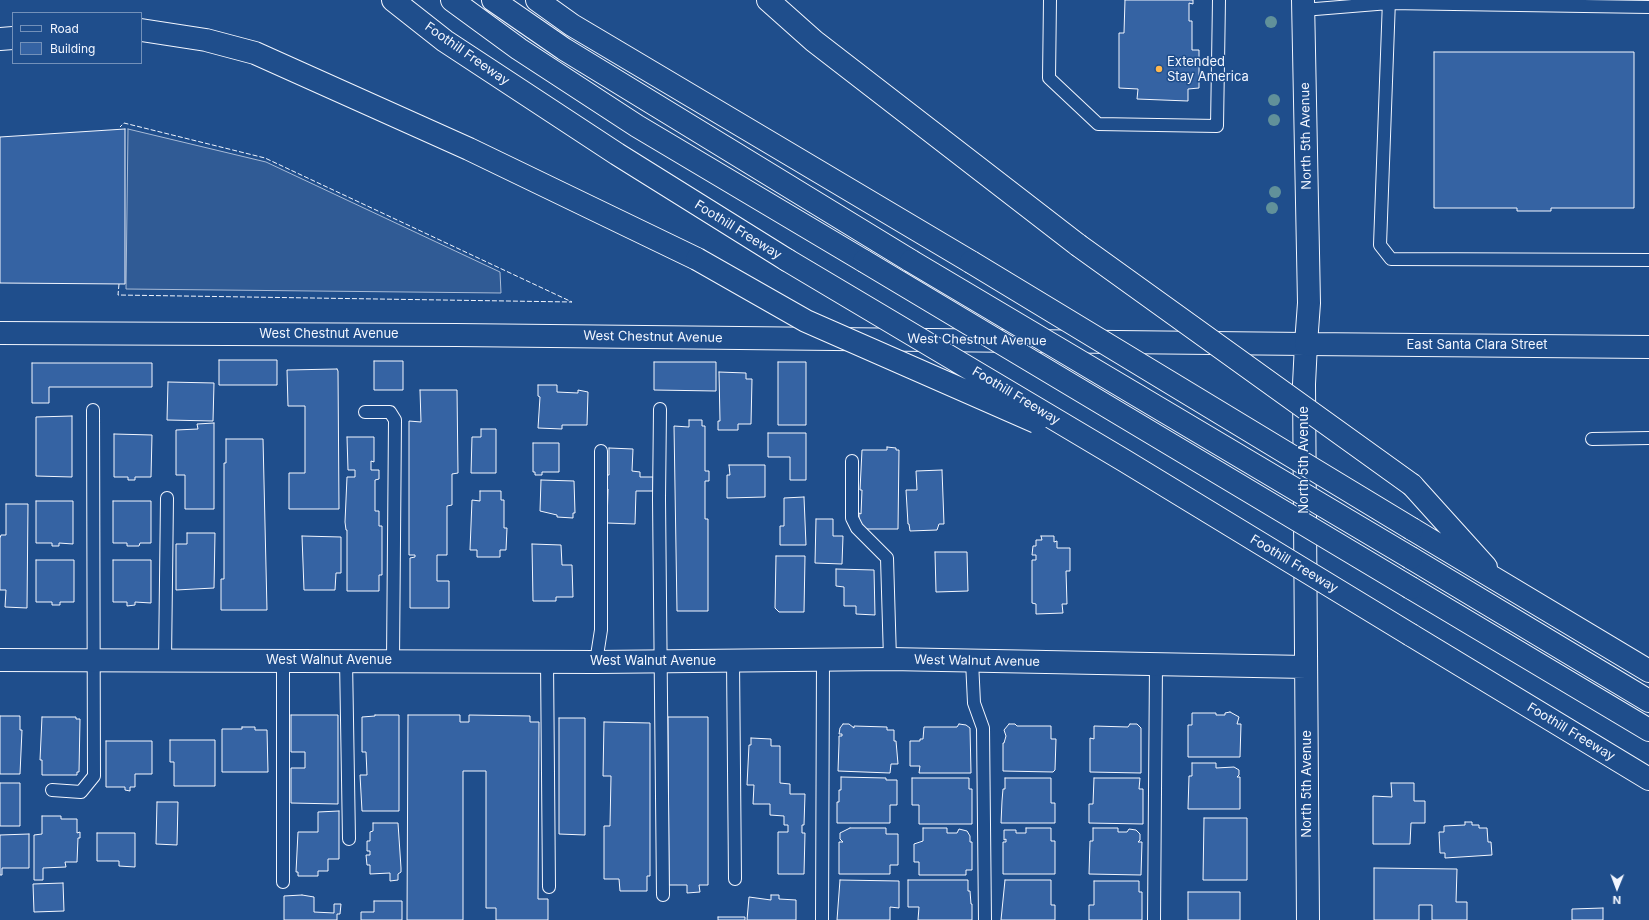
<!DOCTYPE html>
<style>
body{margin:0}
#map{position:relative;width:1649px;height:920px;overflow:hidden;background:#1f4e8c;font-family:Inter,sans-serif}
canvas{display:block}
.legend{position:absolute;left:12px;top:12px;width:130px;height:52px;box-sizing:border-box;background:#1f4e8c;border:1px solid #7391ba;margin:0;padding:5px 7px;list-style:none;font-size:12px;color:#f2f6ff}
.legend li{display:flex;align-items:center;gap:8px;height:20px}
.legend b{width:20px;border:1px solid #7391ba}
.north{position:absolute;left:1597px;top:868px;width:40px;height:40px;-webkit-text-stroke:3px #1f4e8c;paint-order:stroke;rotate:181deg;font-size:11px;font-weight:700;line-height:16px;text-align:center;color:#f2f6ff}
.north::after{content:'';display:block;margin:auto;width:14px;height:18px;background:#f2f6ff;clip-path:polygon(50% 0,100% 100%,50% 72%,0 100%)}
</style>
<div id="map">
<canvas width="1649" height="920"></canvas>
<ul class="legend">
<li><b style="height:5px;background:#1f4e8c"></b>Road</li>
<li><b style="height:11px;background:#3563a3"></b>Building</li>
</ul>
<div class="north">N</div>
</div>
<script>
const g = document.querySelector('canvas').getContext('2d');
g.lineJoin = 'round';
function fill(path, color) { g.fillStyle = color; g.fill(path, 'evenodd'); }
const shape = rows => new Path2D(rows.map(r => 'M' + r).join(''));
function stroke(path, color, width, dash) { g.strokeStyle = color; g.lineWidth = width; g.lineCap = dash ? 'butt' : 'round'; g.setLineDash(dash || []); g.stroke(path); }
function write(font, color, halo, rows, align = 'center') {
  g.font = font + ' Inter,sans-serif'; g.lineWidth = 3; g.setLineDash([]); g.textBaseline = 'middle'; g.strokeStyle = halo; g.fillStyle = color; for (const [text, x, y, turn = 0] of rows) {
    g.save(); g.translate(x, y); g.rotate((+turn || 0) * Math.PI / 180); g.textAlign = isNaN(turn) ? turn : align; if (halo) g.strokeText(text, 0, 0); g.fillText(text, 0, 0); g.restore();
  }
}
const parking = shape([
 [128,129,266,162,500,272,501,293,126,289,128,129]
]);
fill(parking, '#305b95');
stroke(parking, '#a8bbd7', 1);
const building = shape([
 [1125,0,1193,0,1193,4,1189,3,1189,21,1192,21,1192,50,1199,50,1199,88,1188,89,1188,101,1137,99,1138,89,1119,88,1119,33,1124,33,1125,0],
 [1434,52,1634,52,1634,208,1551,208,1551,211,1517,211,1517,208,1434,208,1434,52],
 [125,129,125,284,0,283,0,137,125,129],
 [219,360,277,360,277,385,219,385,219,360],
 [374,361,403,361,403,390,374,390,374,361],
 [654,362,716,362,716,391,654,390,654,362],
 [778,362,806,362,806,425,778,425,778,362],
 [32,363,152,363,152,387,49,387,49,403,32,403,32,363],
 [337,369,338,371,339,509,289,509,289,473,305,473,305,406,288,406,287,370,337,369],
 [719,372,746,373,746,379,752,379,751,424,738,424,738,430,718,430,718,421,720,421,719,372],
 [168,382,214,383,213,421,167,420,168,382],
 [538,385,557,385,557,392,578,393,578,390,588,392,587,425,562,425,562,429,538,428,540,397,538,396,538,385],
 [420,390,457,390,458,473,452,474,452,505,447,506,447,555,437,555,437,581,449,581,449,608,410,608,410,558,415,557,415,555,409,555,409,421,421,422,420,390],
 [72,416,72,477,36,476,36,417,72,416],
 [689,420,702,420,702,426,705,426,705,471,709,471,709,481,705,481,705,519,708,519,708,611,677,611,674,426,689,427,689,420],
 [214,423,214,509,185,509,185,475,176,475,176,430,198,429,197,424,214,423],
 [481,429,496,429,496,473,471,473,472,437,481,437,481,429],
 [768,433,806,433,806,480,790,480,790,457,768,457,768,433],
 [114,434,152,435,151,477,135,477,135,480,128,480,128,477,114,477,114,434],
 [347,437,374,437,374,462,371,461,371,470,379,470,379,479,375,480,375,511,379,511,379,526,382,526,382,575,379,575,379,591,347,591,347,530,346,530,345,522,347,477,355,477,355,470,348,470,347,437],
 [226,439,263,439,267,610,221,610,221,579,224,579,224,463,226,463,226,439],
 [533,443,559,443,559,472,542,472,542,475,535,475,535,472,533,472,533,443],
 [887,447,896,448,896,450,899,450,898,529,859,529,859,513,861,514,862,490,860,490,862,450,887,450,887,447],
 [609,448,633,449,632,471,640,472,640,477,653,477,653,491,636,491,635,524,607,523,608,489,606,489,606,475,609,475,609,448],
 [729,465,765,465,765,497,727,498,727,475,730,475,729,465],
 [942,470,944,524,939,524,937,530,910,531,909,524,908,524,906,490,917,490,916,471,942,470],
 [541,480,574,481,575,513,573,513,573,518,557,517,557,515,540,511,541,480],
 [480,491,501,491,501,500,504,500,504,528,507,528,506,550,500,550,500,557,477,557,477,550,470,550,472,500,480,501,480,491],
 [804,497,806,545,780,545,780,526,784,526,784,498,804,497],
 [36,501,73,501,73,544,59,543,59,546,52,546,52,543,36,543,36,501],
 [113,501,151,501,151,543,140,543,139,546,127,546,127,543,113,543,113,501],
 [6,504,28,504,27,608,5,607,6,590,0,590,0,538,1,535,6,535,6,504],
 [816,519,833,519,833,536,843,536,842,564,815,563,816,519],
 [187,533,215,533,214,588,176,590,176,544,187,544,187,533],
 [302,536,341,537,341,573,336,573,335,590,304,590,302,536],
 [1041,536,1054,536,1054,542,1057,541,1057,548,1070,548,1070,571,1066,571,1067,604,1062,604,1063,613,1036,614,1036,604,1032,603,1032,560,1036,560,1036,555,1032,555,1033,546,1036,546,1036,540,1042,540,1041,536],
 [532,544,561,545,562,565,572,565,573,597,556,597,556,601,533,601,532,544],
 [935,552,967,552,968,591,936,592,935,552],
 [776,556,805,556,804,612,779,612,775,608,776,556],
 [36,560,74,560,74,602,60,602,60,605,52,605,52,602,36,602,36,560],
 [113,560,151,560,151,603,135,602,135,605,127,606,127,602,113,602,113,560],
 [836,569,874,570,875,615,856,614,856,606,844,606,844,587,836,586,836,569],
 [1230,712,1239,717,1237,724,1241,724,1240,757,1188,757,1188,725,1192,725,1192,713,1216,713,1216,715,1225,715,1225,713,1230,712],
 [291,715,338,715,338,804,291,803,291,768,305,768,305,752,291,752,291,715],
 [375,715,399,715,399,811,362,811,360,775,367,775,366,752,362,752,362,717,375,716,375,715],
 [408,715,460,715,460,722,469,722,469,715,530,716,530,722,539,722,538,899,548,899,548,920,496,920,496,908,486,908,486,771,463,771,463,920,407,920,408,715],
 [0,716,20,716,20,730,22,730,20,774,0,774,0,716],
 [42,717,76,717,76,719,80,719,79,772,77,772,77,775,42,775,42,760,40,760,42,717],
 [668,717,708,717,708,885,699,885,700,892,687,893,687,885,669,885,668,717],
 [559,718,585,718,585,835,559,834,559,718],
 [604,722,650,723,650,876,647,876,647,891,620,891,619,879,604,879,604,826,610,826,611,776,603,776,604,722],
 [843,724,849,724,854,728,854,726,887,727,887,730,894,730,894,741,896,741,898,764,891,764,890,773,838,771,839,743,839,736,842,736,842,734,839,734,840,728,843,724],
 [959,724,966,725,970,728,971,773,919,773,920,766,910,766,910,741,920,741,920,739,923,739,924,727,957,727,959,724],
 [1009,724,1015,724,1017,726,1051,726,1051,739,1056,739,1055,770,1053,772,1003,771,1003,743,1004,743,1006,736,1004,730,1009,724],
 [1130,724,1137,724,1141,728,1141,773,1090,772,1090,738,1094,739,1094,726,1128,727,1130,724],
 [242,727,255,727,255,730,267,730,268,772,222,772,222,729,242,729,242,727],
 [751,738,771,739,771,746,780,746,780,783,790,784,790,794,805,794,804,825,802,825,802,833,805,833,804,874,778,874,778,832,788,832,788,825,784,825,784,816,770,815,770,804,753,804,754,785,747,785,749,745,751,745,751,738],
 [170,740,215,740,215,786,174,786,174,762,170,762,170,740],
 [106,741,152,741,152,774,135,774,135,787,130,787,130,791,125,790,125,787,106,787,106,741],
 [1192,763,1216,763,1216,768,1234,767,1239,770,1239,775,1237,777,1240,777,1240,809,1188,809,1189,776,1192,776,1192,763],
 [841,777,886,778,886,780,897,780,897,805,890,805,890,823,837,823,837,802,839,802,839,790,841,790,841,777],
 [912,778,969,778,969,789,972,789,972,824,919,824,919,805,912,805,912,778],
 [1005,778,1051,778,1051,803,1055,803,1055,823,1001,823,1002,801,1003,789,1005,789,1005,778],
 [1094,778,1140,778,1139,789,1143,789,1143,824,1089,823,1089,804,1093,804,1094,778],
 [0,783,20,783,20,826,0,826,0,783],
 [1391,783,1414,783,1414,801,1425,801,1425,823,1411,823,1410,844,1373,844,1373,796,1392,797,1391,783],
 [157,802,178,802,177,845,156,844,157,802],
 [339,811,339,859,328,859,328,871,318,871,318,876,298,876,298,872,296,872,298,832,318,832,318,812,339,811],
 [42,816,61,816,61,819,77,819,77,833,80,832,80,838,78,838,77,862,65,862,66,867,43,868,43,880,34,880,34,835,42,834,42,816],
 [1204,818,1247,818,1247,880,1203,880,1204,818],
 [1465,822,1472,822,1472,825,1479,825,1479,828,1487,828,1488,842,1491,842,1492,855,1445,858,1445,853,1440,853,1439,832,1444,832,1444,826,1465,825,1465,822],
 [373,823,398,823,401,868,401,872,398,874,398,880,390,881,390,873,370,874,370,865,367,865,366,855,370,855,370,851,367,851,367,841,370,841,370,832,373,831,373,823],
 [850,828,886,828,886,834,898,834,898,865,890,865,890,874,839,874,839,842,843,842,840,839,840,833,850,828],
 [923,828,947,828,947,833,957,833,959,829,967,831,970,836,970,842,972,842,972,870,966,870,966,875,919,875,919,862,914,862,914,844,923,841,923,828],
 [1026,828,1051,828,1051,841,1055,841,1055,874,1003,874,1003,842,1006,842,1006,839,1004,840,1004,830,1016,830,1016,833,1026,833,1026,828],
 [1093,828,1118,828,1118,832,1127,832,1129,829,1136,830,1140,834,1140,840,1138,842,1142,842,1141,875,1089,874,1090,841,1093,841,1093,828],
 [97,833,135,833,135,867,119,866,119,861,97,861,97,833],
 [29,834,29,868,2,868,2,875,0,875,0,835,29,834],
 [1374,868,1457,869,1456,902,1467,902,1467,920,1432,920,1432,905,1419,905,1419,920,1374,920,1374,868],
 [840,880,899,881,899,908,890,907,890,920,837,920,840,880],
 [908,880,968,880,968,891,970,891,971,904,972,904,972,920,918,920,919,907,908,907,908,880],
 [1005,880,1051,880,1051,905,1055,905,1055,920,1001,920,1005,880],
 [1094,881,1139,881,1139,892,1142,892,1142,920,1089,920,1089,905,1094,905,1094,881],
 [63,883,64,911,34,912,33,884,63,883],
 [1188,892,1240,892,1240,920,1188,920,1188,892],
 [302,895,314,897,314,912,334,913,334,904,341,904,340,914,337,914,337,920,284,920,284,896,302,895],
 [771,895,779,895,779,899,796,900,796,920,747,920,749,897,771,900,771,895],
 [374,901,402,901,402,920,361,920,361,912,374,912,374,901],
 [1603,908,1603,920,1572,920,1572,909,1603,908],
 [718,917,745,917,745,920,718,920,718,917]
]);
fill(building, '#3563a3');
stroke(building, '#f2f6ff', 1);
const service = shape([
 [1050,0,1049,78,1098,124,1217,126,1219,0],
 [1389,0,1380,245,1391,259,1649,260],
 [1303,10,1389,3,1649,7],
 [660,409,659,499,663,895],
 [365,412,390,412,395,420,393,660],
 [1592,439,1649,438],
 [852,461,852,518,857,528,887,558,890,659],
 [283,660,283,882],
 [346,660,349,839],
 [165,661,167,498],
 [547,661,549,887],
 [733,661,735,879],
 [972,661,974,703,983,728,985,920],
 [596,662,601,630,601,451],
 [52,790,81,792,94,776,93,410],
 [822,920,823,660],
 [1154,920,1156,664]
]);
const minor = shape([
 [0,333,456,335,1306,344,1304,384,1308,920],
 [0,660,596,662,890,659,1306,667]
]);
const tertiary = shape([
 [1303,0,1309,303,1306,344,1649,347]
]);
const motorway = shape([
 [393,0,445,41,617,154,787,260],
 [452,0,519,49,637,126,864,261],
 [493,0,564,49,911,261],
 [537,0,572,25,971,262],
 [768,0,814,41,1078,245],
 [141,30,206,40,255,53,469,149,697,259],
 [0,39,13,38],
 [1412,485,1486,567],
 [1412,529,1649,671],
 [1411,558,1649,701],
 [1411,588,1649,730],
 [1411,635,1649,779]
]);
stroke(service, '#f2f6ff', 14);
stroke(minor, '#f2f6ff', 24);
stroke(tertiary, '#f2f6ff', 24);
stroke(motorway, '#f2f6ff', 24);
stroke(service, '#1f4e8c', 12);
stroke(minor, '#1f4e8c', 22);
stroke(tertiary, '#1f4e8c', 22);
stroke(motorway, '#1f4e8c', 22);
const motorwayBridge = shape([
 [1078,245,1412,485],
 [697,259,806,321,1036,422],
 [787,260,1125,461,1411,635],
 [864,261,1411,588],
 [911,261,1411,558],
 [971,262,1412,529]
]);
stroke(motorwayBridge, '#f2f6ff', 24, []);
stroke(motorwayBridge, '#1f4e8c', 22);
stroke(shape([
 [119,284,118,295,572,302,265,158,124,123,120,127]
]), '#f2f6ff', 1, [5, 2]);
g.fillStyle = '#61919a';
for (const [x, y] of [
 [1271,22],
 [1274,100],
 [1274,120],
 [1275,192],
 [1272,208]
]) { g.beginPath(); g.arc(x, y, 6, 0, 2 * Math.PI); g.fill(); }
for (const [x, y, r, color] of [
 [1159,69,4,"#ffb74d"]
]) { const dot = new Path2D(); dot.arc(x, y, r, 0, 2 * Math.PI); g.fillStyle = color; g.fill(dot); stroke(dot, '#1f4e8c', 1.5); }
write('13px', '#f2f6ff', '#1f4e8c', [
 ["Foothill Freeway",467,54,35],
 ["North 5th Avenue",1306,136,-91],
 ["Foothill Freeway",738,230,32],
 ["West Chestnut Avenue",329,334],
 ["West Chestnut Avenue",653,337,1],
 ["West Chestnut Avenue",977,340,1],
 ["East Santa Clara Street",1477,345],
 ["Foothill Freeway",1016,396,31],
 ["North 5th Avenue",1304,460,-90],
 ["Foothill Freeway",1294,564,31],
 ["West Walnut Avenue",329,660],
 ["West Walnut Avenue",653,661],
 ["West Walnut Avenue",977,661,1],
 ["Foothill Freeway",1571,732,31],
 ["North 5th Avenue",1307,784,-90]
]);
write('13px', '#f2f6ff', '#1f4e8c', [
 ["Extended",1167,62],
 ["Stay America",1167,77]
], 'left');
</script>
